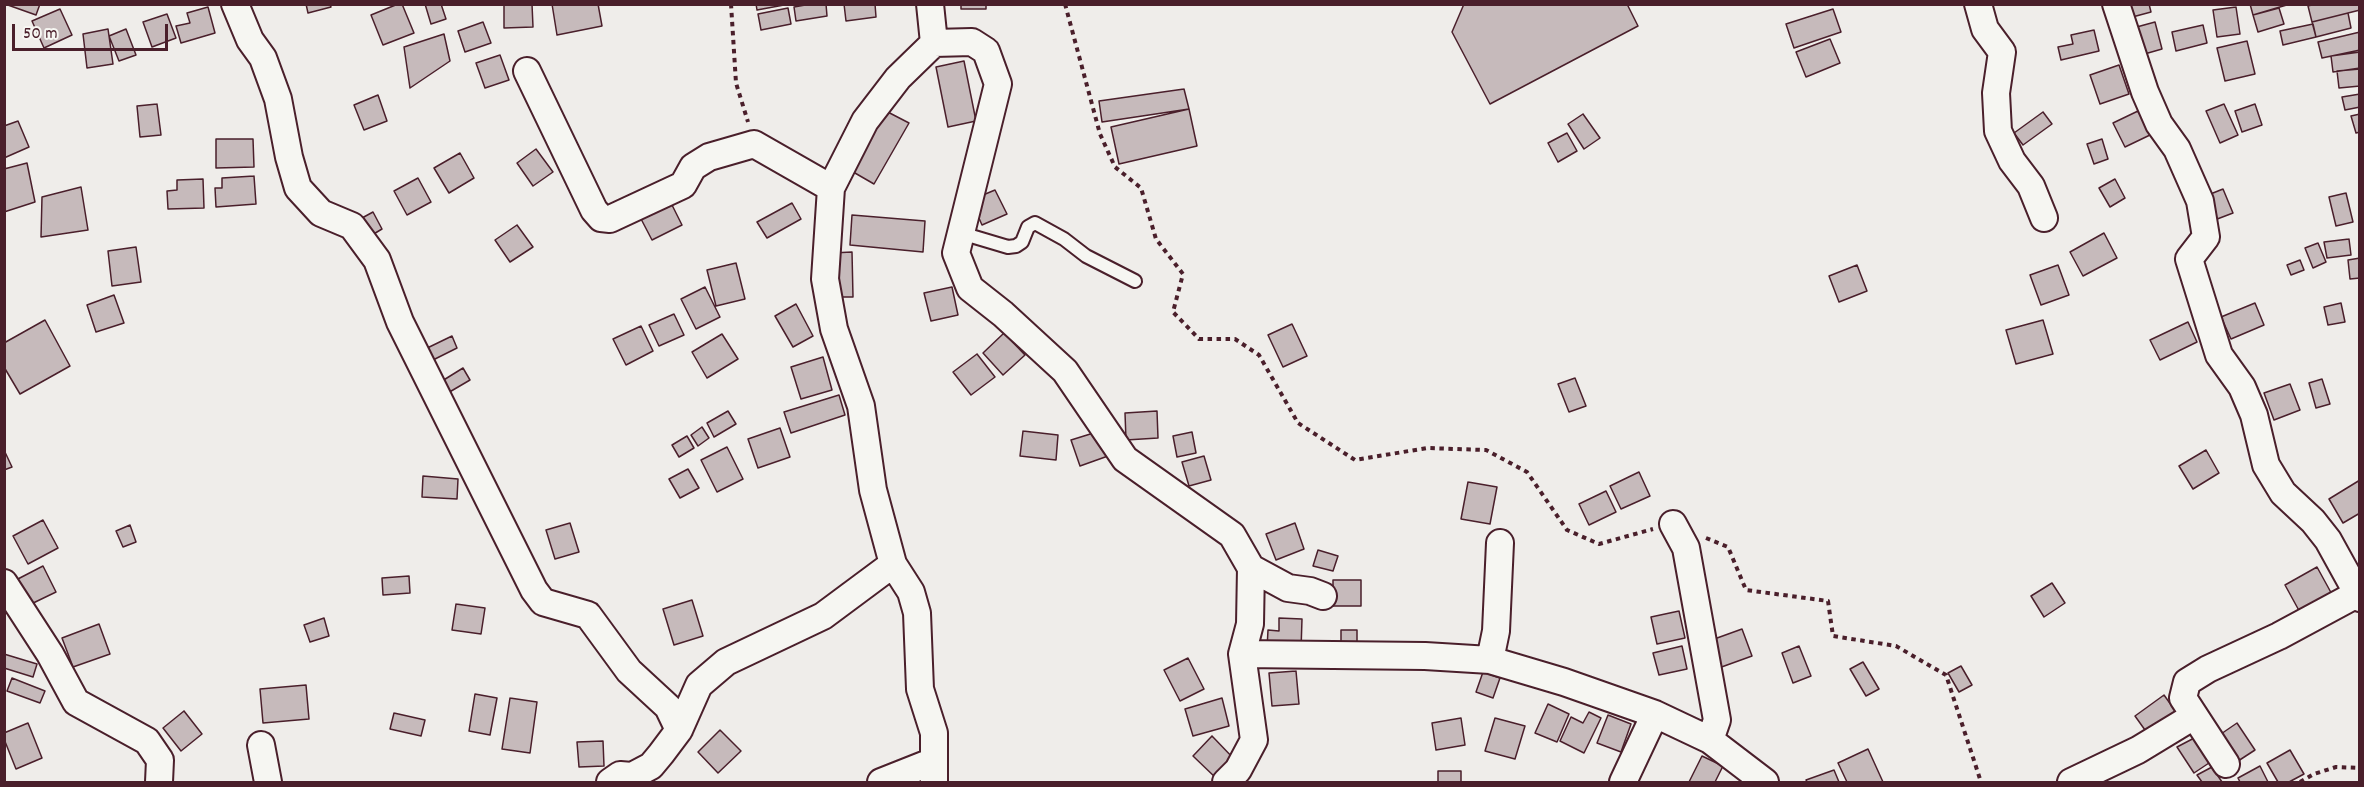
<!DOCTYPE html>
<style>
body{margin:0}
#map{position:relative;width:2364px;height:787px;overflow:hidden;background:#efedea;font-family:Dekko,sans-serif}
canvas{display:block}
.frame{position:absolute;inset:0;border:6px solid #4a1f2b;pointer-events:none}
.scale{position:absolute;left:12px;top:24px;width:156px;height:27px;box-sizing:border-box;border:3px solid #4a1f2b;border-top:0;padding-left:8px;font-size:18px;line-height:21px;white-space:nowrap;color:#4a1f2b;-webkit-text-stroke:4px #f6f6f2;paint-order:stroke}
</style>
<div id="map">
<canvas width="2364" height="787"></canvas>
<div class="frame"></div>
<div class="scale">50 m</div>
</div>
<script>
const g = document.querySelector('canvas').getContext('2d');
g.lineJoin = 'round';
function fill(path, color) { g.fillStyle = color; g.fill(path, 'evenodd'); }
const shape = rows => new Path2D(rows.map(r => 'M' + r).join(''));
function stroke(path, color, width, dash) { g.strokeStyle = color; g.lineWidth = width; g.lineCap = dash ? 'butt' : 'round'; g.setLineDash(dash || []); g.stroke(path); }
const building = shape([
 [5,4,40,4,36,15,5,4],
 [306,4,330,4,331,7,308,13,306,4],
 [398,4,402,4,414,33,383,45,371,15,398,4],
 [425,4,441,4,446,19,431,24,425,4],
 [504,4,532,4,533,27,504,28,504,4],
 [552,4,598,4,602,26,557,35,552,4],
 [756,4,784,4,784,5,757,10,756,4],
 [811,4,826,4,827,16,796,21,794,7,811,4],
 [844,4,875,4,876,17,846,21,844,4],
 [961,4,986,4,986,9,961,9,961,4],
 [1464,4,1627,4,1638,26,1490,104,1452,32,1464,4],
 [2122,4,2149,4,2151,12,2125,19,2122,4],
 [2250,4,2290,4,2253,15,2250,4],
 [2315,4,2360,4,2360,10,2312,22,2308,6,2315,4],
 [208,7,215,33,181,43,176,26,190,23,187,13,208,7],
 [2236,7,2240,34,2217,37,2213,10,2236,7],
 [788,8,791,24,761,30,758,14,788,8],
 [2279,8,2284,24,2258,32,2253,15,2279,8],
 [60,9,72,35,44,48,32,21,60,9],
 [1833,9,1841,32,1794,48,1786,24,1833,9],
 [2348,13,2351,28,2316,37,2312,22,2348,13],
 [167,14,176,38,152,47,143,22,167,14],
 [483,22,491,43,465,52,458,31,483,22],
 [2155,22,2162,49,2141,55,2133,28,2155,22],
 [2313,24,2316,37,2283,45,2280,31,2313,24],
 [2203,25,2207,43,2176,51,2172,32,2203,25],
 [108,29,113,64,87,68,83,34,108,29],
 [126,29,136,55,119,61,109,36,126,29],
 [2094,30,2099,51,2061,60,2058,47,2073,44,2071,35,2094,30],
 [2360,32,2360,50,2322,58,2318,42,2360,32],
 [444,34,450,61,410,88,404,47,444,34],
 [1830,39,1840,63,1806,77,1796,52,1830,39],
 [2247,41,2255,74,2225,81,2217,48,2247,41],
 [2360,52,2360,68,2333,72,2331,56,2360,52],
 [500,55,509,80,485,88,476,63,500,55],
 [964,61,976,121,948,127,936,67,964,61],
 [2119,65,2129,94,2100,104,2090,75,2119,65],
 [2360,69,2360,86,2339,88,2337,71,2360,69],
 [1184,89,1189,109,1102,122,1099,101,1184,89],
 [2360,94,2360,107,2345,110,2342,97,2360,94],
 [378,95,387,121,364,130,354,105,378,95],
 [157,104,161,135,140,137,137,106,157,104],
 [2224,104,2238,135,2220,143,2206,111,2224,104],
 [2255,104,2262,125,2242,132,2235,111,2255,104],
 [882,109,909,123,874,184,848,169,882,109],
 [1189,109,1197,146,1119,164,1111,127,1189,109],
 [2138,111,2150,135,2125,147,2113,123,2138,111],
 [2043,112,2052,124,2023,145,2014,133,2043,112],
 [1583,114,1600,138,1584,149,1568,124,1583,114],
 [2360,114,2360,132,2356,133,2351,116,2360,114],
 [18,121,29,147,4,158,4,126,18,121],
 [1567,133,1577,151,1558,162,1548,143,1567,133],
 [216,139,253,139,254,167,216,168,216,139],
 [2102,139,2108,159,2094,164,2087,144,2102,139],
 [536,149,553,172,533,186,517,163,536,149],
 [460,153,474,178,449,193,434,168,460,153],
 [27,163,35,202,4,212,4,169,27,163],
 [254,176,256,204,216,207,215,188,222,188,222,178,254,176],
 [418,178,431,202,407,215,394,191,418,178],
 [203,179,204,208,168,209,167,191,177,190,177,180,203,179],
 [2115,179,2125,198,2110,207,2099,188,2115,179],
 [81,187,88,230,41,237,42,197,81,187],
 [2223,189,2233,213,2212,221,2203,197,2223,189],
 [995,190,1007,214,982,225,971,200,995,190],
 [2346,193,2353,222,2336,226,2329,197,2346,193],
 [670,201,682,225,652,240,640,217,670,201],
 [792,203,801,219,767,238,757,222,792,203],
 [373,212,382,229,372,235,362,218,373,212],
 [852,215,925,221,923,252,850,245,852,215],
 [517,225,533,247,510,262,495,240,517,225],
 [2104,233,2117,258,2083,276,2070,252,2104,233],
 [2349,239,2351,255,2327,258,2324,242,2349,239],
 [2318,243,2326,262,2313,268,2305,248,2318,243],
 [136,247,141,282,112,286,108,251,136,247],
 [852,252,853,297,833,297,832,253,852,252],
 [2360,258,2360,278,2350,279,2348,260,2360,258],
 [2300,260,2304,270,2291,275,2287,265,2300,260],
 [736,263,745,299,716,306,707,270,736,263],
 [1857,265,1867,291,1839,302,1829,276,1857,265],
 [2058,265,2069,295,2041,305,2030,275,2058,265],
 [705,287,720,317,696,329,681,299,705,287],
 [952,287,958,315,931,321,924,293,952,287],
 [114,295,124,323,96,332,87,305,114,295],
 [2255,303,2264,325,2231,339,2221,317,2255,303],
 [2341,303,2345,322,2328,325,2324,307,2341,303],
 [796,304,813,336,793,347,775,316,796,304],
 [674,314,684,335,659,346,649,325,674,314],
 [45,320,70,366,20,394,4,367,4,343,45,320],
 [2043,320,2053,354,2016,364,2006,330,2043,320],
 [2188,322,2197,342,2160,360,2150,340,2188,322],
 [1292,324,1307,356,1283,367,1268,335,1292,324],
 [641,326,653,351,626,365,613,339,641,326],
 [1004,333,1025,355,1003,375,983,353,1004,333],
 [722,334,738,359,707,378,692,352,722,334],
 [452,336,457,348,425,364,419,352,452,336],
 [977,354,995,377,971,395,953,372,977,354],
 [823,357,832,390,801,399,791,367,823,357],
 [463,368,470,380,441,397,434,386,463,368],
 [1575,378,1586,406,1569,412,1558,384,1575,378],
 [2322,379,2330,404,2316,408,2309,383,2322,379],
 [2290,384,2300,410,2274,420,2264,393,2290,384],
 [839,395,845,415,791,433,784,412,839,395],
 [728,411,736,424,714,437,707,423,728,411],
 [1157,411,1158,438,1126,440,1125,413,1157,411],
 [702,427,709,438,698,446,691,435,702,427],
 [780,428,790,457,758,468,748,439,780,428],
 [1023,431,1058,435,1056,460,1020,456,1023,431],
 [1100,431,1108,456,1080,466,1071,440,1100,431],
 [1192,432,1196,453,1177,457,1173,436,1192,432],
 [687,436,694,448,679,457,672,445,687,436],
 [727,447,743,479,717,492,701,460,727,447],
 [4,450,12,467,4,470,4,450],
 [2206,450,2219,473,2193,489,2179,466,2206,450],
 [1204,456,1211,480,1189,486,1182,462,1204,456],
 [688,469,699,488,680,498,669,479,688,469],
 [1639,472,1650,496,1621,509,1610,486,1639,472],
 [423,476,458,479,457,499,422,497,423,476],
 [2360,480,2360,513,2343,523,2329,499,2360,480],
 [1468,482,1497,487,1490,524,1461,519,1468,482],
 [1606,491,1616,512,1589,525,1579,504,1606,491],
 [43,520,58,548,28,564,13,536,43,520],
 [570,523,579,552,555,559,546,530,570,523],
 [1295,523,1304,549,1276,560,1266,534,1295,523],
 [130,525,136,542,123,547,116,531,130,525],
 [1318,550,1338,556,1333,571,1313,566,1318,550],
 [43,566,56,592,27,606,14,581,43,566],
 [2317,567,2334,598,2302,616,2285,585,2317,567],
 [409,576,410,593,383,595,382,578,409,576],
 [1333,580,1361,580,1361,606,1333,606,1333,580],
 [2052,583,2065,603,2044,617,2031,596,2052,583],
 [692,600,703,636,674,645,663,609,692,600],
 [456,604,485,608,481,634,452,630,456,604],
 [1679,611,1685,638,1657,644,1651,617,1679,611],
 [324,618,329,636,310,642,304,625,324,618],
 [1279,618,1302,619,1301,650,1267,649,1268,630,1279,631,1279,618],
 [99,624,110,654,73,667,62,638,99,624],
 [1742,629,1752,656,1716,669,1706,642,1742,629],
 [1341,630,1357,630,1357,651,1341,651,1341,630],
 [1682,646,1687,669,1659,675,1653,653,1682,646],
 [1799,646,1811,676,1793,683,1782,653,1799,646],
 [4,654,37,664,33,677,4,668,4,654],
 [1188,658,1204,689,1180,701,1164,670,1188,658],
 [1863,662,1879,689,1866,696,1850,669,1863,662],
 [1961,666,1972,685,1959,692,1948,673,1961,666],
 [1296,671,1299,704,1272,706,1269,673,1296,671],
 [1483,672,1500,678,1493,698,1476,692,1483,672],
 [12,678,45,691,40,703,7,691,12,678],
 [306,685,309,719,263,723,260,689,306,685],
 [475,694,497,698,490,735,469,731,475,694],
 [2164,695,2179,716,2150,737,2135,716,2164,695],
 [510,698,537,702,530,753,502,749,510,698],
 [1222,698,1229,726,1193,736,1185,709,1222,698],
 [1548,704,1569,714,1557,742,1535,733,1548,704],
 [184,711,202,734,181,751,163,728,184,711],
 [1589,712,1601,718,1584,753,1560,741,1571,717,1583,723,1589,712],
 [394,713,425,720,421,736,390,729,394,713],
 [1608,715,1631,724,1621,752,1597,743,1608,715],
 [1461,718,1465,745,1436,750,1432,723,1461,718],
 [1495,718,1525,726,1515,759,1485,751,1495,718],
 [28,723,42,758,16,769,4,739,4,733,28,723],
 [2237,723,2255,750,2235,763,2218,736,2237,723],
 [720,730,741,751,718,773,698,752,720,730],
 [2200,735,2215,759,2194,773,2177,747,2200,735],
 [1212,736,1236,761,1218,780,1193,756,1212,736],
 [603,741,604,766,579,767,577,742,603,741],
 [1868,749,1883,782,1847,782,1838,763,1868,749],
 [2290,750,2304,774,2289,782,2278,782,2267,763,2290,750],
 [1702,756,1723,766,1715,782,1689,782,1702,756],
 [2260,766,2268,782,2240,782,2238,778,2260,766],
 [2212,767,2222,782,2202,782,2197,775,2212,767],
 [1834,770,1839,782,1807,782,1806,780,1834,770],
 [1438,771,1461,771,1461,782,1438,782,1438,771]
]);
fill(building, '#c6babb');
stroke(building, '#4a1f2b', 1.5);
const lane = shape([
 [961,233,1008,247,1016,246,1022,242,1028,227,1035,223,1064,239,1086,256,1135,281]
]);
const street = shape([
 [235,4,250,40,263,58,278,99,289,157,298,188,321,213,352,226,377,260,400,322,534,590,543,602,588,615,629,671,668,707,679,730,661,754,651,766,632,776,620,775,610,782],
 [930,4,934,43,972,42,986,51,998,84,956,253,970,288,1003,314,1065,371,1125,459,1232,535,1251,568,1250,624,1242,654,1254,740,1238,770,1226,782],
 [1978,4,1985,29,2002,52,1996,93,1998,131,2012,161,2031,186,2044,218],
 [2116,4,2145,92,2159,124,2177,149,2200,201,2206,237,2189,259,2219,355,2242,387,2254,415,2266,465,2283,493,2313,521,2328,540,2360,598],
 [527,71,594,210,601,218,610,219,683,185,693,167,709,157,754,144,831,188,825,279,834,329,861,406,873,490,893,564,911,592,917,613,920,689,934,733,934,782],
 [831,188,865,121,898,78,934,43],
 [1673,524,1686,548,1717,720,1710,740],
 [1251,568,1288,588,1310,591,1323,596],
 [4,583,50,654,76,702,147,741,160,760,159,782],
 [1242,654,1425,656,1490,660,1564,682,1655,714,1710,740,1765,782],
 [1490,660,1496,631,1500,543],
 [679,730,699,685,726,662,823,616,893,564],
 [261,745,268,782],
 [2226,764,2183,698,2187,682,2208,669,2279,636,2357,594],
 [881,782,934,761],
 [1623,782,1655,714],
 [2071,782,2138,750,2194,716]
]);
stroke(lane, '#4a1f2b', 16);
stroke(street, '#4a1f2b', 30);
stroke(shape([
 [731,4,736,83,748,122],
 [1065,4,1100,134,1115,167,1141,188,1156,239,1183,274,1173,312,1199,339,1235,339,1259,355,1298,423,1355,460,1427,448,1486,450,1527,472,1567,530,1599,544,1653,529],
 [1706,538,1728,547,1746,590,1828,601,1833,636,1896,646,1946,675,1981,782],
 [2300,782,2314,774,2336,767,2360,768]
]), '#4a1f2b', 4, [4.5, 4.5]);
stroke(lane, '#f6f6f2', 12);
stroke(street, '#f6f6f2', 26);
</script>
